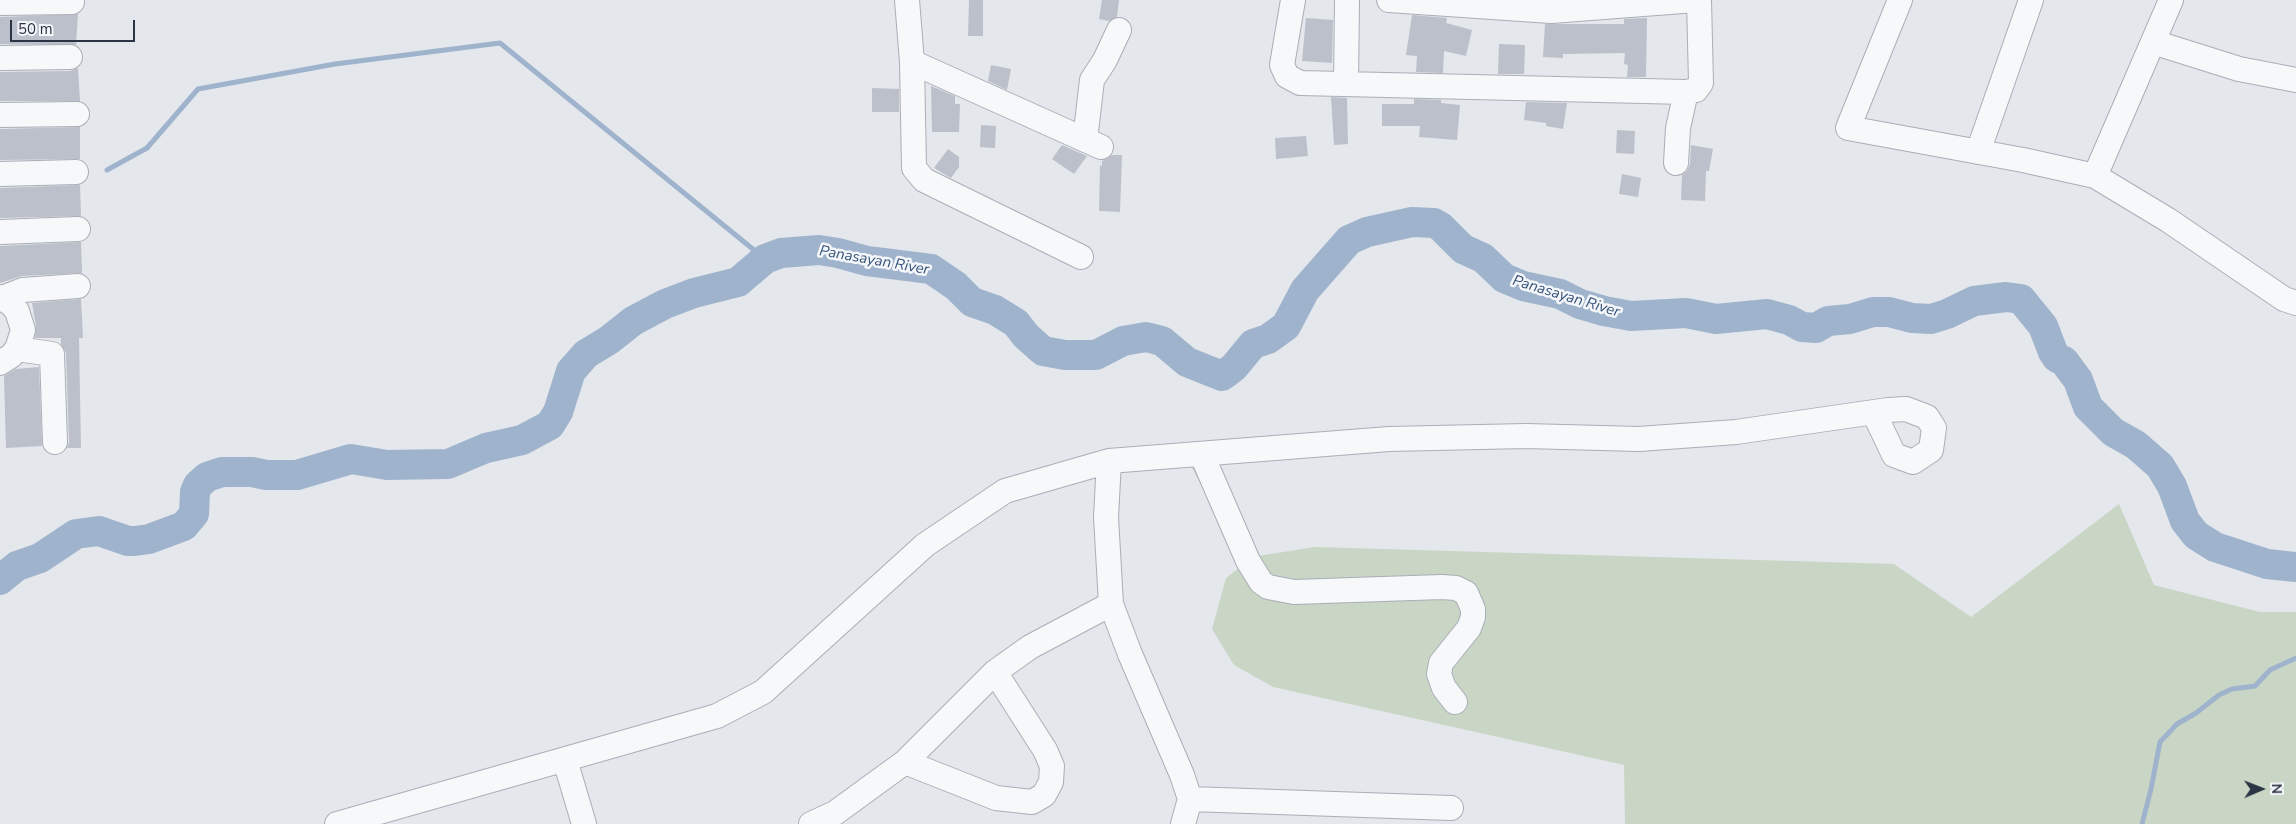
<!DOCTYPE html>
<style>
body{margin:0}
#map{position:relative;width:2296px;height:824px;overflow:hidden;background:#e4e7ec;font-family:"Nunito Sans",sans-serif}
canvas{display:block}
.north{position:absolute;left:2236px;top:764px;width:50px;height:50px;-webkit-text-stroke:4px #f4f6f9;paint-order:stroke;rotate:89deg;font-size:14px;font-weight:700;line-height:20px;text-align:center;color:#2b3445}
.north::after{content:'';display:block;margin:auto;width:18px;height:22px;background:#2b3445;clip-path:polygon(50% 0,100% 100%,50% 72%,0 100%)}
.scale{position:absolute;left:10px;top:20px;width:125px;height:22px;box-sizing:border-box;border:2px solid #2b3445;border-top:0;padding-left:6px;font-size:15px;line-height:18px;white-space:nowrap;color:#2b3445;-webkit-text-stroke:4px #f4f6f9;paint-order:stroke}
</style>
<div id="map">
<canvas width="2296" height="824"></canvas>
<div class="north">N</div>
<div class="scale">50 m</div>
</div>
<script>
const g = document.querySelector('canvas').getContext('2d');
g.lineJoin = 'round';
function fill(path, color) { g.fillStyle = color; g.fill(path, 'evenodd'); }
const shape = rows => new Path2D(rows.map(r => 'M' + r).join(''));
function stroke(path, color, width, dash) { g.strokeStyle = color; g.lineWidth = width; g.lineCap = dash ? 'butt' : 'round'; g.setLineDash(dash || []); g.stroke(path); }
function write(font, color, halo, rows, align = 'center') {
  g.font = font + ' "Nunito Sans",sans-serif'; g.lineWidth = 5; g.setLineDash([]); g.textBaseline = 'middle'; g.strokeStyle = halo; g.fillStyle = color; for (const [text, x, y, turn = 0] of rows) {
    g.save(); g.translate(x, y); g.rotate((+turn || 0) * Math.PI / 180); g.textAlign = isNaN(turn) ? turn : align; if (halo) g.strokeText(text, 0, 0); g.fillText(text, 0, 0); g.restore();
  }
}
fill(shape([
 [1192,468,1219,468,1258,556,1315,547,1894,564,1971,617,2119,504,2154,585,2260,612,2296,612,2296,824,1625,824,1624,765,1273,687,1234,665,1212,629,1226,578,1244,564]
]), '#c9d6c5');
stroke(shape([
 [107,170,147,148,198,89,335,64,500,43,765,259],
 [2142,824,2151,789,2160,742,2177,724,2196,713,2219,695,2232,689,2255,686,2270,670,2296,658]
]), '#9fb4cc', 5);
stroke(shape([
 [0,580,17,566,40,558,76,534,99,531,128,541,135,541,149,539,184,526,194,514,195,492,198,485,207,477,222,472,252,472,266,475,297,475,351,459,387,465,448,464,486,448,522,440,550,425,558,412,571,371,586,354,609,340,633,321,665,304,694,293,738,282,765,259,781,253,819,250,838,253,867,261,931,269,956,286,972,302,995,310,1016,323,1026,336,1043,351,1065,355,1096,355,1123,341,1146,337,1162,341,1187,362,1222,376,1234,367,1253,344,1268,339,1286,326,1305,290,1349,240,1367,232,1412,222,1434,223,1441,227,1463,249,1483,258,1504,278,1523,286,1560,294,1580,304,1604,311,1631,316,1686,313,1716,319,1767,314,1789,320,1802,327,1816,328,1828,321,1850,319,1873,312,1889,312,1912,318,1931,319,1947,314,1974,301,2006,297,2021,299,2043,326,2053,352,2057,358,2064,361,2078,380,2088,407,2113,432,2136,445,2160,466,2172,486,2185,521,2196,535,2215,547,2267,564,2296,567]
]), '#9fb4cc', 30);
fill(shape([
 [969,0,983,0,983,36,968,36],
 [1102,0,1119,0,1117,17,1109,21,1099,19],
 [78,14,76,45,0,44,0,17],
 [1412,15,1447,18,1446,23,1472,30,1466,56,1444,51,1443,73,1416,72,1417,56,1406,55],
 [1306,18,1333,20,1332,63,1302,61],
 [1647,18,1646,77,1627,77,1628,65,1624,64,1625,53,1563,54,1563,58,1543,57,1545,24,1624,24,1624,19],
 [1499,44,1525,45,1524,74,1498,74],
 [991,65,1011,69,1007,90,988,81],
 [78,68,80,101,0,101,0,72,70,71],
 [931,86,955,96,955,104,960,104,959,132,932,132],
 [872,88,899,89,899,112,872,112],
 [1331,97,1347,98,1348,144,1334,145],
 [1414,99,1441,100,1441,103,1460,105,1457,140,1419,137,1420,126,1382,126,1382,104,1414,104],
 [1526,102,1567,103,1563,129,1546,126,1546,123,1524,120],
 [981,125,996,126,995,148,980,147],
 [80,127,80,159,0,160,0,129],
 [1617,130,1635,131,1634,154,1616,153],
 [1306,136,1308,156,1276,159,1275,138],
 [1062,145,1087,156,1074,174,1052,159],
 [1691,145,1713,149,1709,171,1706,171,1705,201,1681,200,1682,175,1687,171,1690,164],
 [948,149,959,157,959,167,951,178,934,168],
 [1112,155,1122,155,1120,212,1099,211,1100,165,1102,166,1102,161],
 [1622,174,1641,178,1638,197,1619,194],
 [80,185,81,216,0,218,0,188],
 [81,242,82,273,22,276,0,283,0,246],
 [81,299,83,338,79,338,81,448,67,448,69,442,66,353,61,344,61,338,35,338,36,326,32,303],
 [39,367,42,446,6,448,4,376,16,369]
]), '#bbc0ca');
const minor = shape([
 [907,0,912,62,914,168,924,180,1081,257],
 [1293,0,1282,65,1287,76,1300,83,1686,92,1696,90,1701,83,1699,0],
 [1389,0,1551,11,1696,0],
 [1900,0,1848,128,2023,160,2095,176,2168,220,2284,299,2296,303],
 [0,3,72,2],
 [2153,42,2239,69,2296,80],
 [0,58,70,57],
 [912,62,1101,147],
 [1346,84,1347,0],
 [0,115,77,114],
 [1085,140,1092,80,1105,60,1119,30],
 [1978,152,2031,0],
 [1676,163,1678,128,1686,92],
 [0,174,76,172],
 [2095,176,2171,0],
 [0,232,78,229],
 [0,297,11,304,17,311,23,330,17,349,11,356,0,363],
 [2,298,23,290,78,286],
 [17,349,52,354,55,442],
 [1202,455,1248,561,1261,582,1268,587,1294,592,1442,587,1456,588,1466,593,1473,609,1473,617,1469,628,1441,663,1439,674,1444,688,1455,702],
 [1109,461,1106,517,1111,604,1130,654,1182,775,1190,799,1183,824],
 [565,760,584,824],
 [905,762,996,798,1032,802,1044,795,1051,782,1052,766,1045,750,995,672],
 [1190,799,1451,808],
 [337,824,717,716,763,692,925,545,1005,491,1109,461,1389,439,1526,436,1639,439,1736,432,1888,410,1906,409,1927,417,1934,428,1931,450,1913,462,1894,455,1874,413],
 [811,824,835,813,905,762,995,672,1030,647,1111,604]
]);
stroke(minor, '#a9aeb7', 26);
stroke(minor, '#f7f8fa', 24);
write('italic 15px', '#34527a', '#f4f6f9', [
 ["Panasayan River",874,261,10],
 ["Panasayan River",1566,297,17]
]);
</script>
